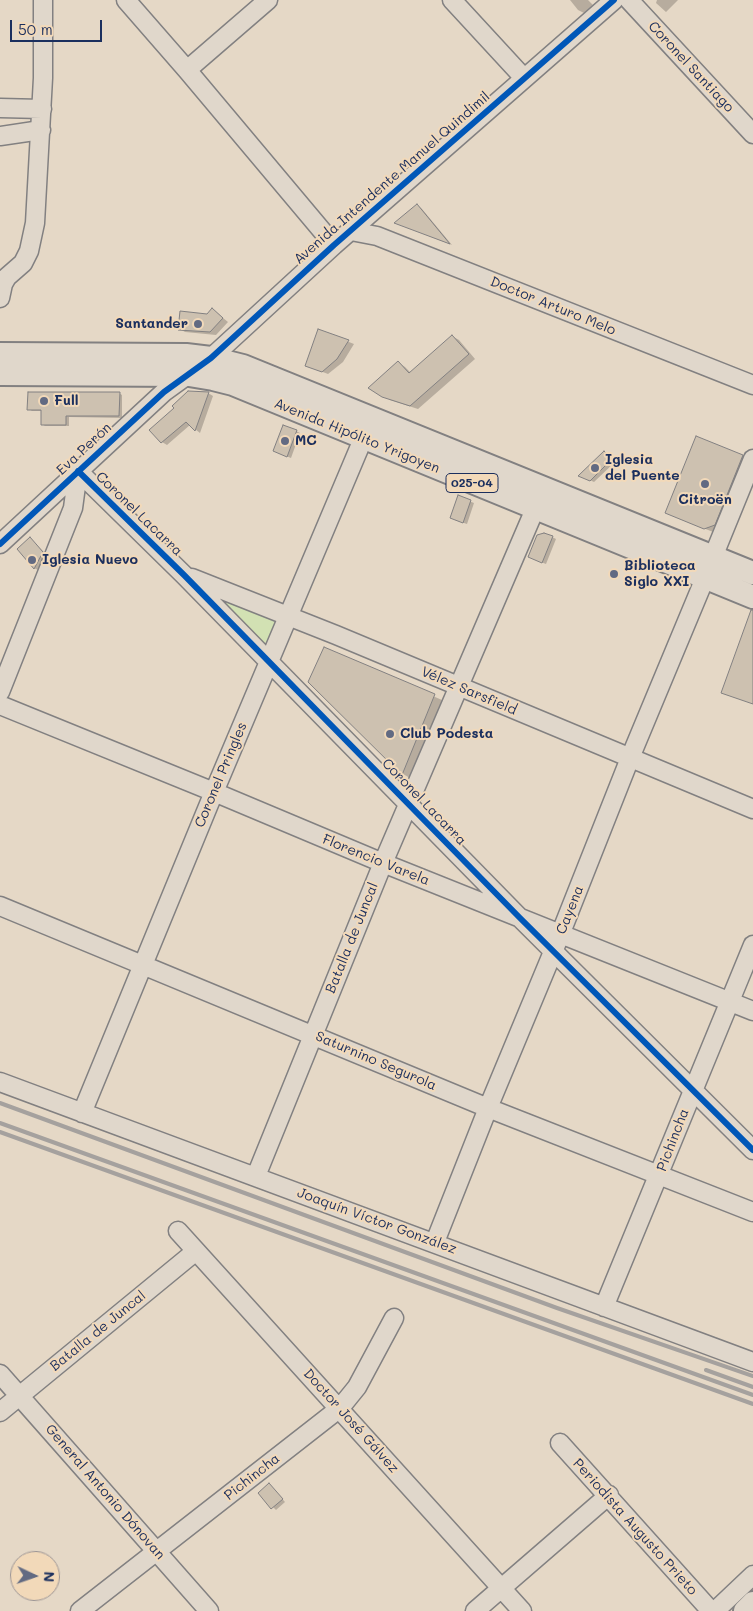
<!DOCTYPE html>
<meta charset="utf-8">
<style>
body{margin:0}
#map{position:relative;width:753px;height:1611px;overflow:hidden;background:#e5d8c6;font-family:Mali,sans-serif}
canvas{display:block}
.north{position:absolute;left:10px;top:1551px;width:50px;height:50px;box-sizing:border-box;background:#f2d9b9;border:1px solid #9c9595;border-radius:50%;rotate:93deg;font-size:14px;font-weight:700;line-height:20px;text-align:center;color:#1b2f5e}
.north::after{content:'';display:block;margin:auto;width:18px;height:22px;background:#626a82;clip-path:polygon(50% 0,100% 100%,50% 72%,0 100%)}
.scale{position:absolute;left:10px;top:20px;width:92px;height:22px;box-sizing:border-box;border:2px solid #1b2f5e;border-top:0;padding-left:6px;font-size:15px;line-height:18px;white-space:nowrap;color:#1b2f5e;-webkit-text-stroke:4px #f2d9b9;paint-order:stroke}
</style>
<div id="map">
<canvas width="753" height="1611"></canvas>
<div class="north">N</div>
<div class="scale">50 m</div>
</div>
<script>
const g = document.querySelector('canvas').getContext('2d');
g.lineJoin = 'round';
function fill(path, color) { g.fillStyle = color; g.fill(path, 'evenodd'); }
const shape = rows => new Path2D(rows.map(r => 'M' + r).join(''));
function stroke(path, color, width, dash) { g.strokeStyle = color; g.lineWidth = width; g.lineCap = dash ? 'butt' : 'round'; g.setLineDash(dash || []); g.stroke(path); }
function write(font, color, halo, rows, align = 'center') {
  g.font = font + ' Mali,sans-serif'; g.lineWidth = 4; g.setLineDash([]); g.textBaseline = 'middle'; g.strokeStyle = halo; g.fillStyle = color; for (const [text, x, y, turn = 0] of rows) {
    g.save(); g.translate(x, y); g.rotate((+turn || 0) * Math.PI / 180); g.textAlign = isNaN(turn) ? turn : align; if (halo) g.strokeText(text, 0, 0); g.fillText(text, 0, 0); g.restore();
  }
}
fill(shape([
 [218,597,274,615,276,622,267,642,260,644,218,603]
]), '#d2e1b3');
fill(shape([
 [570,0,588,0,593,5,584,13,578,10],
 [657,0,678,0,666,12,656,3],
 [417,205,422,209,452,245,402,225],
 [212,309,228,322,216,335,185,332,180,329,207,315],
 [319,330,354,344,343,362,328,374,307,366],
 [452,336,459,340,475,359,418,409,390,400,370,388,399,363,405,367,411,373],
 [119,393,122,395,122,418,69,417,69,426,45,426,42,424,42,411,32,411,29,409],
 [208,393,213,396,200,433,190,425,167,445,162,442,151,430],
 [296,431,300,433,291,458,278,453],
 [696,437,750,460,722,529,713,532,674,516],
 [607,454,615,462,594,482,583,477],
 [459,497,474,503,467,524,455,520],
 [552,537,556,539,546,564,533,559],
 [30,539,46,554,38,570,34,568],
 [324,649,442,700,410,778,403,774,309,682],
 [270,1485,285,1502,276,1510,260,1494]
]), '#0003');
const building = shape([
 [417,204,450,244,394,223,417,204],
 [212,308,223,318,210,332,178,330,180,311,207,314,212,308],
 [318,329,349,340,337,359,322,372,305,366,318,329],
 [452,335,469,354,410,406,382,397,368,388,398,361,409,373,452,335],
 [188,391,209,392,195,431,186,422,161,443,149,430,174,408,172,406,188,391],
 [28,392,120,392,119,416,66,416,66,425,41,425,41,410,27,410,28,392],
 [283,425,297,430,287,457,273,451,283,425],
 [696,436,743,455,715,525,704,529,665,513,696,436],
 [604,451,612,459,590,481,578,476,604,451],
 [458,495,471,500,463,523,450,518,458,495],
 [544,533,553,536,542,563,528,557,537,535,544,533],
 [30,537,43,552,34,569,17,549,30,537],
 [751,610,753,610,753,704,721,693,751,610],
 [324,647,435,694,402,775,308,682,324,647],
 [269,1483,283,1499,271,1509,258,1493,269,1483]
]);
fill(building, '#cdc1b0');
stroke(building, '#828081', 1);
const minor = shape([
 [126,0,187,70,334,245],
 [452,0,524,78],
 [629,0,753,134],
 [187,70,268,0],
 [0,108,42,109],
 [0,136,41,130],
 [351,231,377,236,753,385],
 [0,298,3,284,7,277,23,263,29,251,35,223,43,78,43,0],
 [78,471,184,575,520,918,753,1150],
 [0,544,164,392,211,358,334,245,614,0],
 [713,557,753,459],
 [192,578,336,635,753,809],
 [0,692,73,508,78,471],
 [0,705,214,792,383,863,753,1011],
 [0,906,488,1108,753,1212],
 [0,1082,753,1362],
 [82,1113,214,792,363,439],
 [256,1176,383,863,535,509],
 [178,1231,522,1611],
 [435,1242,488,1108,560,935,630,758,705,578],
 [604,1307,753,945],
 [0,1374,209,1611],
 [0,1412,196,1251],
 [560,1443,711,1611],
 [80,1611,340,1408,357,1387,394,1318],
 [475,1611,609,1495],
 [715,1611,753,1575]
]);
const major = shape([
 [0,354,186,355,211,358,243,366,753,573],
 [0,374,189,375,213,379,233,384,753,597],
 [745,1611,753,1603]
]);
stroke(minor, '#828081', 21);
stroke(major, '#828081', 26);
stroke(minor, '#e0d7cb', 18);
stroke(major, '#e0d7cb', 22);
stroke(shape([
 [0,1103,557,1308,753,1376],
 [0,1123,753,1395],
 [0,1132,753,1404],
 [706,1370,753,1387]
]), '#a5a19e', 4);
stroke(shape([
 [78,471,184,575,520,918,753,1150],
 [0,544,164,392,211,358,334,245,614,0]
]), '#0057b8', 6);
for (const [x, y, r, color] of [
 [198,324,5,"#626a82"],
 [44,401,5,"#626a82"],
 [285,441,5,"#626a82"],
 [595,468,5,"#626a82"],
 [705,484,5,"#626a82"],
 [32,560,5,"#626a82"],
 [614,574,5,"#626a82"],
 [390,734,5,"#626a82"]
]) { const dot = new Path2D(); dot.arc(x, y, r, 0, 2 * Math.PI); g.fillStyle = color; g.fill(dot); stroke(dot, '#f2d9b9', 2); }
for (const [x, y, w] of [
 [472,483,52]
]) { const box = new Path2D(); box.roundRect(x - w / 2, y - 9.5, w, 19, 4); g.fillStyle = '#f2d9b9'; g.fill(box); stroke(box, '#1b2f5e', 1); }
write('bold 12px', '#1b2f5e', null, [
 ["025-04",472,483]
]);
write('14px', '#1b2f5e', '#f2d9b9', [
 ["Coronel Santiago",691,67,47],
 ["Avenida Intendente Manuel Quindimil",392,178,-41],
 ["Doctor Arturo Melo",553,306,22],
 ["Avenida Hipólito Yrigoyen",357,436,22],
 ["Eva Perón",84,449,-43],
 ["Coronel Lacarra",139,514,44],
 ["Vélez Sarsfield",469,691,23],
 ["Coronel Pringles",221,775,-67],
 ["Coronel Lacarra",424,802,46],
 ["Florencio Varela",376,860,22],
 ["Cayena",570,910,-68],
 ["Batalla de Juncal",352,938,-68],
 ["Saturnino Segurola",376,1061,23],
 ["Pichincha",673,1140,-69],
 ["Joaquín Víctor González",377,1221,20],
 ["Batalla de Juncal",98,1331,-39],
 ["Doctor José Gálvez",351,1421,48],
 ["Pichincha",252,1477,-38],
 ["General Antonio Dónovan",105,1492,49],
 ["Periodista Augusto Prieto",635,1527,48]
]);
write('bold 14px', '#1b2f5e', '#f2d9b9', [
 ["Santander",188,324,"right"],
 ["Full",54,401],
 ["MC",295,441],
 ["Iglesia",605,460],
 ["del Puente",605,476],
 ["Citroën",705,500,"center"],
 ["Iglesia Nuevo",42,560],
 ["Biblioteca",624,566],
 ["Siglo XXI",624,582],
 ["Club Podesta",400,734]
], 'left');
</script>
